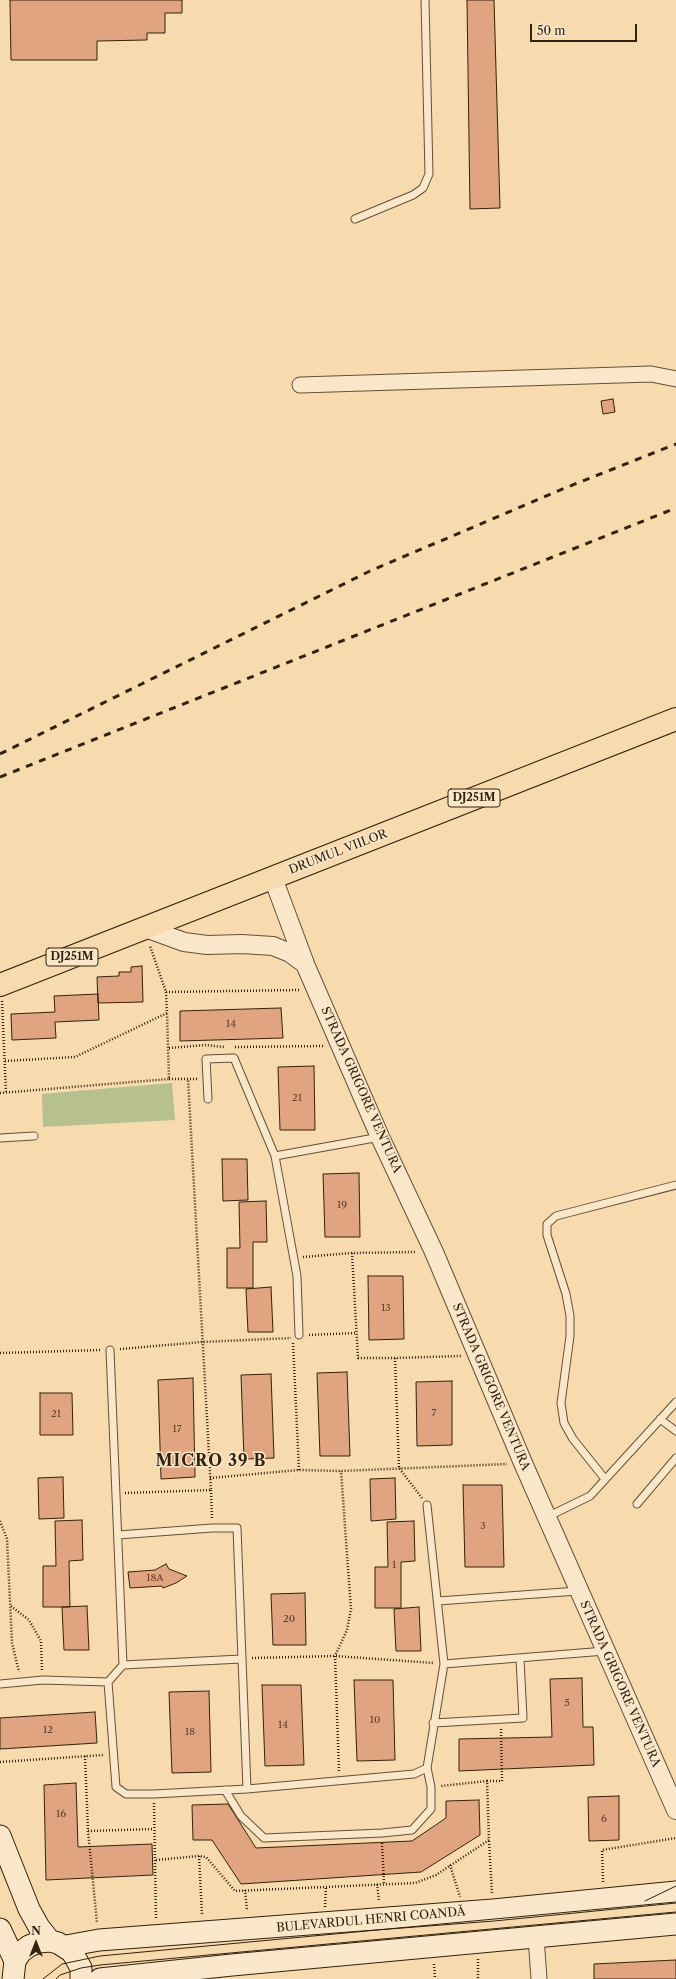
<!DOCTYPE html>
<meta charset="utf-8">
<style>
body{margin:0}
#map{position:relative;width:676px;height:1979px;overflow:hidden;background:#f7daad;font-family:"Libre Caslon Text",serif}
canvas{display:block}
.north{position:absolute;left:16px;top:1923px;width:40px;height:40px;-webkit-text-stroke:3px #fae7ca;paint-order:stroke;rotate:0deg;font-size:11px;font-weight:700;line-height:16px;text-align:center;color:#32220f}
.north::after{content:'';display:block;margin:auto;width:14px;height:18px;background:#32220f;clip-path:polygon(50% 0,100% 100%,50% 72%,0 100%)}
.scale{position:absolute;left:530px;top:24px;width:107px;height:18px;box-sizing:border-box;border:2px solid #32220f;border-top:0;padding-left:5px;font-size:12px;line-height:14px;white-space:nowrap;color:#32220f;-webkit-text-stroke:3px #fae7ca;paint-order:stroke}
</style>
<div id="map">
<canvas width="676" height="1979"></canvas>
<div class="north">N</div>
<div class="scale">50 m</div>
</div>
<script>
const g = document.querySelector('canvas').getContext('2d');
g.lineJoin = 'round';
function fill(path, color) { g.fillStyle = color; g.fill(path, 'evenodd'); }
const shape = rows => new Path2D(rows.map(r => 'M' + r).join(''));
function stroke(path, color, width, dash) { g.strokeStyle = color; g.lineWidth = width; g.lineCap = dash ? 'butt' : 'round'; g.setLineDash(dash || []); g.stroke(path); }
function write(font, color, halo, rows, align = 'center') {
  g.font = font + ' "Libre Caslon Text",serif'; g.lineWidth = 3; g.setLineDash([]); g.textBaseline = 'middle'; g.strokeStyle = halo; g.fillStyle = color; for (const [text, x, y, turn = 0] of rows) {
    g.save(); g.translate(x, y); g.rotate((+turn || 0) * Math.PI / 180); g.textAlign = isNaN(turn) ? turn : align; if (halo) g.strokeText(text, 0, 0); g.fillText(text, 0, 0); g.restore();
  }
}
fill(shape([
 [172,1083,175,1120,43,1127,42,1094]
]), '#b6c18f');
const building = shape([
 [10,0,182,0,182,13,165,13,165,33,147,33,147,40,97,41,97,60,11,60,10,0],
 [467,0,494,0,500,208,470,209,467,0],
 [613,399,615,412,603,414,601,401,613,399],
 [142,966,143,1002,98,1003,97,977,119,976,119,972,131,972,131,967,142,966],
 [98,994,99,1020,55,1022,56,1038,12,1040,11,1014,55,1012,54,996,98,994],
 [281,1008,283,1038,180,1041,180,1011,281,1008],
 [314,1066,315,1130,280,1130,278,1067,314,1066],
 [222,1159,247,1159,248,1200,223,1201,222,1159],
 [359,1173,360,1237,325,1237,323,1174,359,1173],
 [266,1201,267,1242,253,1242,253,1288,227,1288,227,1248,240,1248,239,1202,266,1201],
 [368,1276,403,1276,404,1339,369,1340,368,1276],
 [271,1287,273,1332,248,1332,246,1289,271,1287],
 [347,1372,350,1456,320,1456,317,1373,347,1372],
 [271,1374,274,1458,244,1459,241,1375,271,1374],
 [193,1378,195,1477,161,1479,158,1380,193,1378],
 [452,1381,452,1445,417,1446,416,1382,452,1381],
 [40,1393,72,1393,73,1435,40,1435,40,1393],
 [63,1477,64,1518,39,1519,38,1478,63,1477],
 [395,1478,396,1519,371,1521,370,1479,395,1478],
 [463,1485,502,1485,504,1567,465,1567,463,1485],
 [82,1520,83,1560,69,1561,70,1607,43,1607,43,1566,56,1566,55,1521,82,1520],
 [414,1521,415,1561,401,1562,401,1608,375,1608,375,1567,388,1567,387,1522,414,1521],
 [166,1564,169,1569,187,1576,176,1583,163,1588,162,1586,130,1588,128,1572,155,1570,166,1564],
 [305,1593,306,1645,273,1645,271,1594,305,1593],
 [87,1606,89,1650,64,1650,62,1607,87,1606],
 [419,1607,421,1651,396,1651,394,1609,419,1607],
 [582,1678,583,1727,593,1727,594,1765,459,1771,459,1739,552,1737,550,1679,582,1678],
 [354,1680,393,1680,395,1760,357,1761,354,1680],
 [262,1685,301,1685,304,1765,265,1766,262,1685],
 [209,1691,211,1772,172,1773,169,1692,209,1691],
 [95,1712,97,1743,0,1749,0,1718,95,1712],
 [76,1783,78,1847,152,1844,153,1875,46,1880,44,1785,76,1783],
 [619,1796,619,1840,589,1841,588,1797,619,1796],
 [479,1800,480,1835,421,1872,241,1884,212,1840,193,1840,192,1805,228,1804,256,1848,412,1841,446,1818,446,1801,479,1800],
 [676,1960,676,1979,594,1979,594,1964,676,1960]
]);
fill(building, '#e1a480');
stroke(building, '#32220f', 1);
const service = shape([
 [355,219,413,195,423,188,429,174,425,0],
 [208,1099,206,1059,234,1058,275,1156,380,1137],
 [0,1138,34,1136],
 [275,1156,297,1276,299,1335],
 [660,1419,676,1431],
 [605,1479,573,1439,564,1423,561,1403,570,1336,570,1316,566,1294,547,1235,547,1224,556,1216,676,1185],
 [637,1504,676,1458],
 [427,1505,444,1664],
 [547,1517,590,1496,676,1402],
 [118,1535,212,1528,237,1528,247,1789],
 [438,1601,578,1591],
 [123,1665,241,1659],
 [108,1682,123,1665,110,1350],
 [0,1684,43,1680,108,1682,116,1787,126,1794,154,1794,247,1789,414,1774,427,1768,444,1664,605,1651],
 [433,1723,523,1718,520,1659],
 [225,1790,241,1816,264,1838,382,1833,412,1830,431,1809,431,1787,427,1768]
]);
const minor = shape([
 [300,385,651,374,676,379],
 [536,1937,539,1979]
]);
const tertiary = shape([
 [273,878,305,964,380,1137,434,1252,523,1463,676,1810],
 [143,927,184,942,207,945,242,944,273,946,290,953,305,964]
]);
const secondary = shape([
 [0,1836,29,1909,39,1927,50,1941],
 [0,1929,15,1961],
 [66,1946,99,1940,493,1910,676,1892],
 [13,1979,15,1961,21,1952,29,1946,39,1942,50,1941,58,1943,72,1952,81,1968,81,1979],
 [100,1979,232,1965,676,1924]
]);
const trunk = shape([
 [0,985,676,719]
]);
stroke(service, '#635036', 9);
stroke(minor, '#635036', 17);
stroke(tertiary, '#635036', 20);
stroke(secondary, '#32220f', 23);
stroke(trunk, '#32220f', 24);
stroke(shape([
 [166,992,300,990],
 [2,1001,6,1093],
 [235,1047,324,1046],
 [169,1048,206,1045,224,1047],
 [5,1061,75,1057,167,1013,166,992,150,946],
 [169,1079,197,1079],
 [0,1093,169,1079,167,1013],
 [352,1253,358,1358,395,1358,461,1356],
 [303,1257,352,1253,416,1252],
 [309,1335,355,1333],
 [293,1343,299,1470],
 [120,1349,202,1342,291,1338],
 [0,1353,101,1350],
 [395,1358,399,1468,422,1498],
 [210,1478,299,1470,341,1471,507,1464],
 [211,1490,212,1519],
 [125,1493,211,1490,188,1079],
 [0,1521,7,1539,12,1643,19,1672],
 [11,1606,29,1620,41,1641,42,1671],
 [252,1658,335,1656,434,1663],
 [85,1756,88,1831,97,1923],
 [0,1762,103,1755],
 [339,1771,335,1656,347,1630,351,1609,341,1471],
 [487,1781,502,1781,501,1728],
 [154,1803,156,1920],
 [88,1831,154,1829],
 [489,1841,492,1894],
 [382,1843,384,1884],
 [199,1856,202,1915],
 [156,1860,199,1856,206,1857,235,1891,415,1883,436,1875,489,1840,487,1781,441,1786],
 [450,1865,460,1897],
 [603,1882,602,1850,676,1838],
 [377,1884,379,1901],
 [245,1890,247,1911],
 [325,1907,326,1887],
 [478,1959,478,1979],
 [434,1964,435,1979]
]), '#32220f', 2.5, [1, 2]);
stroke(service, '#fae7ca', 7);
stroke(minor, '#fae7ca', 15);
stroke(tertiary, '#fae7ca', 18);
stroke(secondary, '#fae7ca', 21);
stroke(trunk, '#f7daad', 22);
stroke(shape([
 [645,1901,676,1886],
 [43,1979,62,1964,100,1956,676,1902],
 [56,1979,60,1975,81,1968,100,1965,676,1912]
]), '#32220f', 1);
stroke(shape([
 [0,754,370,571,565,488,676,444],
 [0,777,676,508]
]), '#32220f', 3, [7, 7]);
write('10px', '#5e422b', null, [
 ["14",231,1024],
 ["21",297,1098],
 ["19",342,1205],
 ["13",386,1308],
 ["7",434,1413],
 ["21",56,1414],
 ["17",177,1429],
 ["3",483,1526],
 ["1",394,1565],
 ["18A",155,1578],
 ["20",289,1619],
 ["5",567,1703],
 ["10",375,1720],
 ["14",283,1725],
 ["12",48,1730],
 ["18",190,1732],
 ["16",61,1814],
 ["6",604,1819]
]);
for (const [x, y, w] of [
 [474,798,52],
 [72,957,52]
]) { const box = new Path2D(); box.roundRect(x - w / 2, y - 9, w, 18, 3); g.fillStyle = '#fae7ca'; g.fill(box); stroke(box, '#32220f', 1); }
write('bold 11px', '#32220f', null, [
 ["DJ251M",474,798],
 ["DJ251M",72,957]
]);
write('12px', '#32220f', '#fae7ca', [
 ["DRUMUL VIILOR",338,852,-21],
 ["STRADA GRIGORE VENTURA",361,1090,66],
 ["STRADA GRIGORE VENTURA",491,1387,67],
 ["STRADA GRIGORE VENTURA",620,1684,66],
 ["BULEVARDUL HENRI COANDĂ",371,1920,-5]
]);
g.letterSpacing = '1px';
write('bold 16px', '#32220f', '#fae7ca', [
 ["MICRO 39 B",211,1461]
]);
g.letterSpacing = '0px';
</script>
